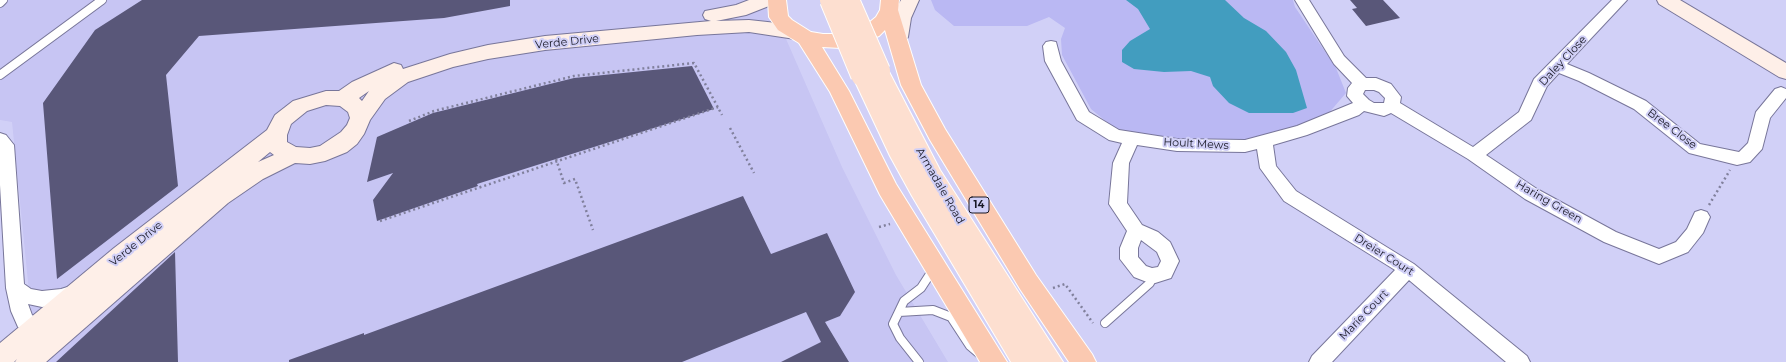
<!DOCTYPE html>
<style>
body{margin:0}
canvas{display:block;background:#d1d0f7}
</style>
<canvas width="1786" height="362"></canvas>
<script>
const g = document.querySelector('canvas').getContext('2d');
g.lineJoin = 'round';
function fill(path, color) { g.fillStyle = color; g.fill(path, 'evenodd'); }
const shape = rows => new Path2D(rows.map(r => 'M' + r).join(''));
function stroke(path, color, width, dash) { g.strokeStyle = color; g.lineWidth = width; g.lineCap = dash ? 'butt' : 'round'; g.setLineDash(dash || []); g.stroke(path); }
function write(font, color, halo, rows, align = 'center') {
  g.font = font + ' Montserrat,sans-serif'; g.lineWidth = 4; g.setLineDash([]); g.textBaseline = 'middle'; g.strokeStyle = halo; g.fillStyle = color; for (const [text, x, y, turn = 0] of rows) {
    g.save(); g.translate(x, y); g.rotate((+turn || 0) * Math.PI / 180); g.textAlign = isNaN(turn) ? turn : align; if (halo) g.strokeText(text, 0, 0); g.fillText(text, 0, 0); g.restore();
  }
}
fill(shape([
 [0,0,769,0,842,167,896,275,948,362,36,362,12,122,0,120]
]), '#c7c5f3');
fill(shape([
 [931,0,1293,0,1295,7,1336,68,1346,93,1328,114,1264,138,1209,142,1145,138,1114,128,1091,109,1062,55,1061,39,1065,28,1049,17,1027,26,954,26,935,10]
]), '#bab8f3');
fill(shape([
 [1126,0,1225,0,1244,18,1266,31,1286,52,1296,70,1307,108,1293,113,1249,113,1229,103,1213,86,1210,77,1191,71,1164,72,1134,69,1122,62,1122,50,1130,41,1150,29,1138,9]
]), '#429dbf');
fill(shape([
 [142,0,510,0,510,6,444,18,199,36,166,75,178,186,57,279,43,103,95,30],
 [1350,0,1383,0,1400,18,1366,26,1352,9,1357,8],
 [692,66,714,109,477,184,478,186,377,221,373,200,393,173,367,182,377,137,433,113,574,78],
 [743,196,771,254,827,233,855,292,840,316,825,322,849,362,781,362,821,342,806,312,682,362,289,362,289,360,364,333,364,335],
 [175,252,178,362,56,362]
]), '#595779');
const lane = shape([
 [0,3,3,0],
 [0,75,102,0],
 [899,312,933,310,951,317,970,346,989,362],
 [1105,323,1150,283,1152,276],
 [919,362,900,338,893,324,904,301,921,288,934,268]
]);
const street = shape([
 [1295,0,1309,0,1344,56,1366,78,1376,78,1391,84,1401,97,1400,103,1473,147,1519,112,1534,79,1612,0,1627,0,1567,64,1589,73,1646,101,1700,144,1739,152,1748,143,1756,112,1775,89,1781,87,1786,89,1786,98,1770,118,1762,149,1750,162,1737,165,1689,153,1634,109,1579,81,1559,73,1547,86,1531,120,1486,155,1537,189,1616,232,1659,249,1676,242,1687,229,1695,212,1701,210,1707,212,1710,217,1703,233,1688,252,1659,264,1604,242,1525,199,1468,159,1391,113,1384,116,1364,111,1359,115,1307,135,1273,145,1276,166,1296,191,1414,264,1527,356,1530,362,1506,362,1409,280,1332,362,1309,362,1312,356,1395,270,1284,201,1260,168,1257,149,1245,152,1177,151,1137,145,1129,163,1127,203,1142,225,1158,232,1170,242,1179,261,1171,278,1152,284,1134,277,1120,259,1120,248,1127,231,1109,204,1113,163,1122,143,1109,140,1077,120,1045,61,1043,46,1046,42,1051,41,1056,42,1061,61,1089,112,1119,130,1177,139,1245,140,1297,126,1353,103,1347,96,1348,88,1352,83,1334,64,1295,0],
 [1365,90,1374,90,1379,92,1385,98,1384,103,1374,103,1369,100,1363,94,1365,90],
 [1141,240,1157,252,1161,261,1158,267,1152,268,1146,266,1138,257,1138,248,1141,240],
 [0,133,6,135,14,145,24,284,31,289,42,291,61,289,77,284,84,286,86,292,84,298,61,305,42,307,28,304,32,315,38,320,45,320,52,322,55,328,52,334,45,336,34,337,27,335,18,327,11,311,6,288,0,185,0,133]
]);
const secondary = shape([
 [749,0,776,0,774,4,746,15,716,21,749,20,795,25,802,27,805,32,802,37,795,39,749,32,697,35,545,50,488,59,453,67,408,82,385,99,370,120,364,134,357,144,347,152,325,161,310,164,295,163,263,179,228,203,46,362,15,362,17,359,14,362,0,362,0,343,114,248,267,130,275,115,293,101,326,91,339,91,352,82,394,63,401,65,403,69,450,54,488,45,545,36,711,21,705,19,703,15,705,11,736,5,749,0],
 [369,91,362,101,359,98,369,91],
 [326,105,340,106,348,112,350,118,347,125,341,132,320,146,310,148,296,147,287,142,287,135,291,124,307,111,326,105],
 [270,152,274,155,258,162,270,152],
 [901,0,919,0,911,18,908,37,905,42,898,44,891,42,888,37,891,18,901,0],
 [1657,0,1680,0,1786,63,1786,79,1779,77,1659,4,1657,0]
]);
const primary = shape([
 [879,64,886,66,940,170,1063,362,1011,362,912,196,890,156,852,75,855,70,862,68,869,70,872,66,879,64]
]);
const highway = shape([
 [768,0,786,0,788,16,792,20,811,32,823,34,841,34,865,26,876,17,880,10,881,0,899,0,898,10,921,85,945,129,1036,275,1092,354,1096,362,1069,362,1020,289,930,140,901,85,885,30,879,36,858,44,841,48,822,47,849,91,896,184,1007,362,980,362,880,195,830,92,799,43,778,30,769,17,768,0]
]);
stroke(lane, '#78769a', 10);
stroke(street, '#78769a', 2);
stroke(secondary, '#78769a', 2);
stroke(primary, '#fff', 2);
stroke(highway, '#fff', 2);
stroke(shape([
 [409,121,434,111,574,76,694,63,722,115],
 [730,128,754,173],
 [556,159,564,183,575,179,593,230],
 [1709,205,1730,170],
 [380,221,718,107],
 [879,227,890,224],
 [1053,288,1065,284,1093,323]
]), '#81809c', 2.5, [2, 3]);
stroke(lane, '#fff', 8);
fill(street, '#fff');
fill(secondary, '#feefe8');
fill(primary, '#fddfd0');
fill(highway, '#fbc9b1');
const primaryBridge = shape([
 [831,0,862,75],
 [848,0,879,71]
]);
stroke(primaryBridge, '#fff', 24, []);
stroke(primaryBridge, '#fddfd0', 22);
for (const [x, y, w] of [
 [979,205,20]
]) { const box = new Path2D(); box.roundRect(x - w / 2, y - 8, w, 16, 3); g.fillStyle = '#d1d0f7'; g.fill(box); stroke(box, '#181825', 1); }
write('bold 10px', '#181825', null, [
 ["14",979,205]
]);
write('11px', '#181825', '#d1d0f7', [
 ["Verde Drive",567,42,-6],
 ["Daley Close",1563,61,-47],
 ["Bree Close",1672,129,37],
 ["Hoult Mews",1196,144,3],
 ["Armadale Road",940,186,60],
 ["Haring Green",1549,202,30],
 ["Verde Drive",136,244,-39],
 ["Dreier Court",1384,255,32],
 ["Marie Court",1364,315,-46]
]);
</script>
